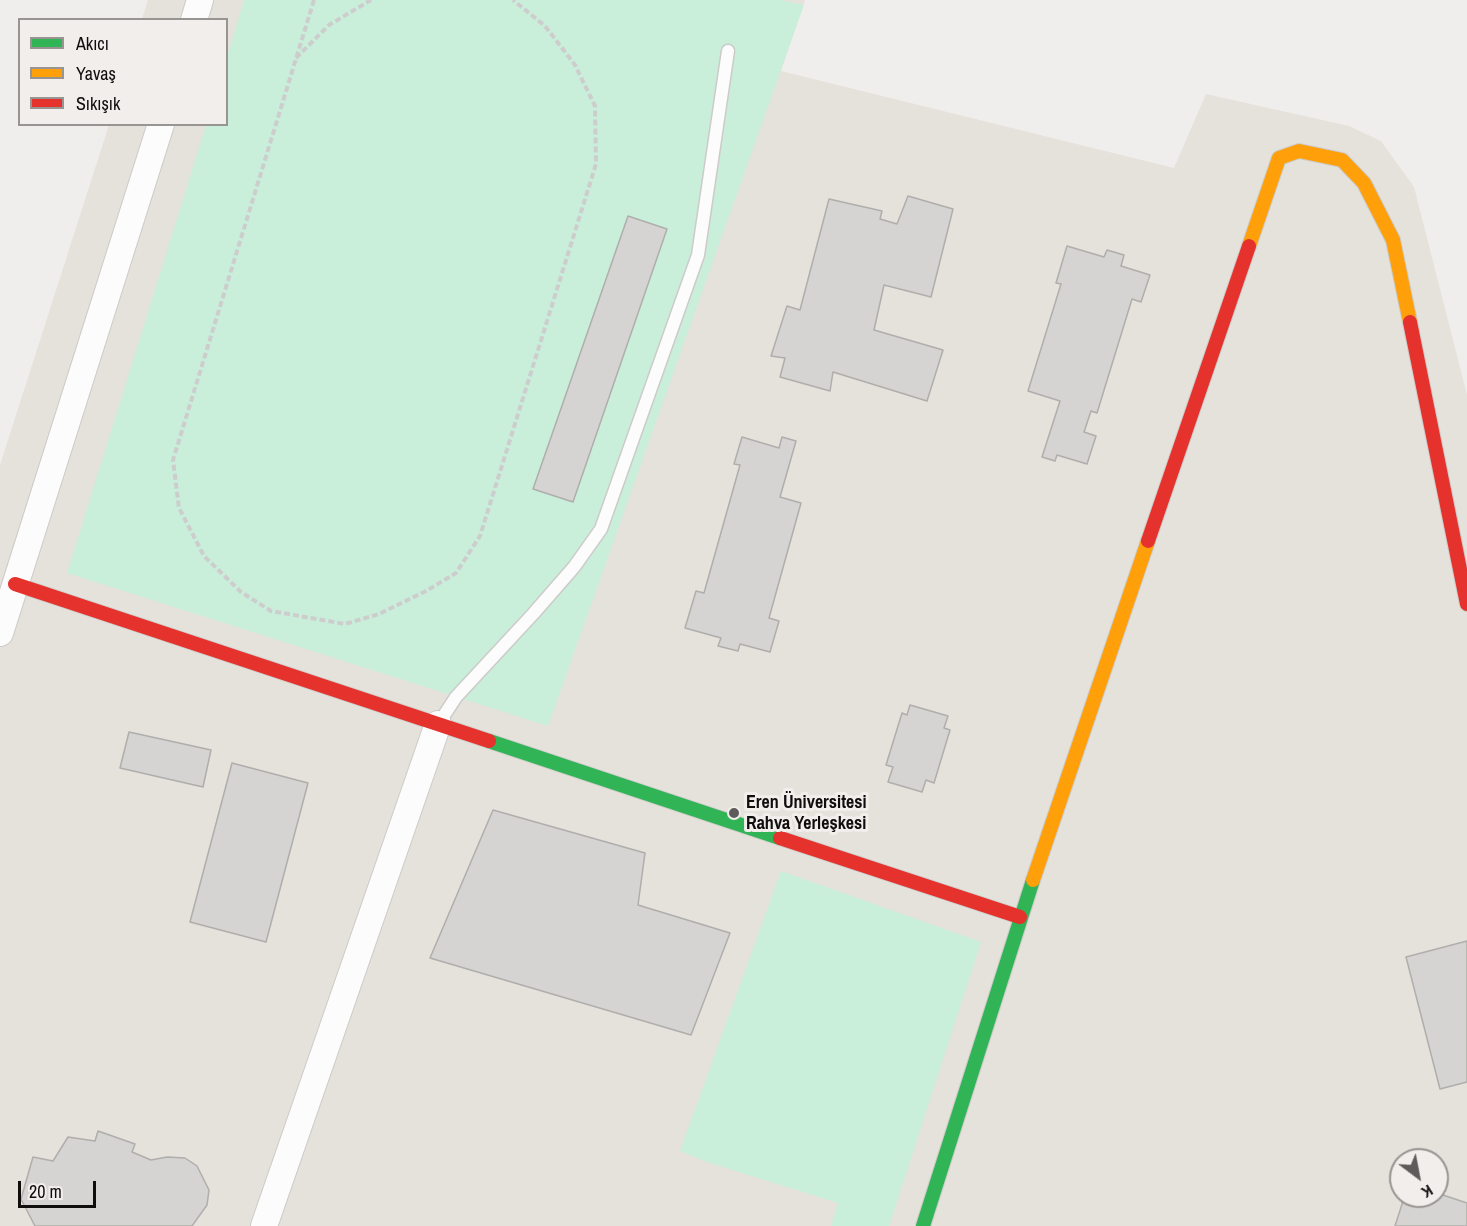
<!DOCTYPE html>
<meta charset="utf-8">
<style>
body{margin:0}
#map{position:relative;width:1467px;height:1226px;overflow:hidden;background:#f0eeec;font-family:"Archivo Narrow",sans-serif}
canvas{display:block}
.legend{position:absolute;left:18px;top:18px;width:210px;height:108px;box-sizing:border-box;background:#f1eeeb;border:2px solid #979492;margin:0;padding:8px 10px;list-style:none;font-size:18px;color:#0f0e0d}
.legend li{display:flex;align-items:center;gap:12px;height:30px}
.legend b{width:30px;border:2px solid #979492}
.north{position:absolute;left:1389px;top:1148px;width:60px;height:60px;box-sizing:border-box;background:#f1eeeb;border:2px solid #979492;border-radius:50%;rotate:148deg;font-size:16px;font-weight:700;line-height:24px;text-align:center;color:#0f0e0d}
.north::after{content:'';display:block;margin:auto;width:21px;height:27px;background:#5e5c5b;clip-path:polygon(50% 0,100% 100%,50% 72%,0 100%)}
.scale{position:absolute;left:18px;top:1181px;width:78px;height:27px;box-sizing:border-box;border:3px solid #0f0e0d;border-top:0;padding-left:8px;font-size:18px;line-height:21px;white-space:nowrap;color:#0f0e0d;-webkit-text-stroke:4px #f1eeeb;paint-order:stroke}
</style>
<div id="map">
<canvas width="1467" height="1226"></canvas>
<ul class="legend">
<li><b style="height:8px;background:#30b455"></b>Akıcı</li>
<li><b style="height:8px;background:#ff9f0a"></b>Yavaş</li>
<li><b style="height:8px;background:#e5322d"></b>Sıkışık</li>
</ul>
<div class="north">K</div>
<div class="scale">20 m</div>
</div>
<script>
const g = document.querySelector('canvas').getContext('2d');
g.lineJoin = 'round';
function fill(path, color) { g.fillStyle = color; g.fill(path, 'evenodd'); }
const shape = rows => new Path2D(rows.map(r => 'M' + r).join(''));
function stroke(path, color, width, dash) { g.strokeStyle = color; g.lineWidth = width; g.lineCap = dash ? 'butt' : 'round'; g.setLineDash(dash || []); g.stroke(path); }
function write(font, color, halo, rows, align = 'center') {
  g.font = font + ' "Archivo Narrow",sans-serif'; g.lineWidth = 6; g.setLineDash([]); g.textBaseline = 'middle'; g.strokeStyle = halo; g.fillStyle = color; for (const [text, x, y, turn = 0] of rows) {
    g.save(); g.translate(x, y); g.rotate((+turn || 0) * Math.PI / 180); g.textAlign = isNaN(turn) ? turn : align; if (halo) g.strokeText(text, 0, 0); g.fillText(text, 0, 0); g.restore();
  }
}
fill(shape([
 [148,0,805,0,781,71,1174,168,1206,94,1349,126,1381,141,1414,187,1467,395,1467,1226,0,1226,0,465,109,125,226,124,226,20,142,19],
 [1401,1160,1437,1160,1437,1196,1401,1196]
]), '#e5e1db');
fill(shape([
 [244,0,781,0,804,5,548,726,67,573,206,125,226,124,227,57],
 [781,871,981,942,889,1226,831,1226,838,1203,707,1162,680,1151]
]), '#c9efdb');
const building = shape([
 [908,196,953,209,931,297,884,285,874,330,943,350,927,401,833,372,830,391,780,377,785,358,771,356,787,306,800,310,829,199,882,211,880,219,897,224,908,196],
 [628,216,667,229,573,502,533,489,628,216],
 [1067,246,1104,257,1107,250,1124,255,1121,266,1150,275,1141,302,1132,299,1097,413,1091,411,1084,432,1096,436,1087,464,1057,455,1055,461,1042,457,1060,401,1028,391,1061,284,1056,283,1067,246],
 [742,437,779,448,782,437,796,441,780,497,801,503,769,618,779,621,770,652,740,644,738,651,718,646,721,638,685,628,696,591,704,593,740,465,734,464,742,437],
 [910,705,948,716,944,728,950,730,934,783,926,780,922,792,888,782,893,767,886,765,902,713,907,715,910,705],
 [129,732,211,750,203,787,120,768,129,732],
 [232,763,308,783,266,942,190,922,232,763],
 [493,810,645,853,638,905,730,933,691,1035,430,958,493,810],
 [1467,941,1467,1082,1440,1089,1406,957,1467,941],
 [98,1131,135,1144,132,1152,151,1160,167,1157,185,1158,197,1166,209,1190,207,1205,192,1226,35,1226,21,1199,33,1157,53,1161,68,1137,95,1141,98,1131],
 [1437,1193,1467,1203,1467,1226,1395,1226,1404,1198,1418,1202,1420,1196,1437,1196,1437,1193]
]);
fill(building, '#d6d4d2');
stroke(building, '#afaeac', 1.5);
const lane = shape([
 [439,723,456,697,533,614,574,567,601,529,698,255,728,51]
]);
const street = shape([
 [194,20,200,0],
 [0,633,161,124],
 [264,1226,438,724]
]);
const fast = shape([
 [489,741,780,838],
 [923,1226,1033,880]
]);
const slow = shape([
 [1249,246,1279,158,1299,151,1342,160,1364,183,1393,240,1410,322],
 [1033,880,1148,541]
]);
const jam = shape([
 [1410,322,1467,604],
 [1148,541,1249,246],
 [15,584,489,741],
 [780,838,1020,917]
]);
stroke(lane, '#cccbc9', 15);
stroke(street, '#cccbc9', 28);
stroke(fast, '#cccbc9', 16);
stroke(slow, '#cccbc9', 16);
stroke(jam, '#cccbc9', 16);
stroke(shape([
 [314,0,173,460,179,508,204,556,241,592,271,611,345,624,379,614,426,591,456,573,480,536,596,164,595,106,575,65,545,26,513,0],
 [296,58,329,25,371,0]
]), '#cdcdcd', 4, [6, 3]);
stroke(lane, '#fdfcfc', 12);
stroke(street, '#fdfcfc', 26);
stroke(fast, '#30b455', 14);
stroke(slow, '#ff9f0a', 14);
stroke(jam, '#e5322d', 14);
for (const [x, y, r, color] of [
 [734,813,6,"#5e5c5b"]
]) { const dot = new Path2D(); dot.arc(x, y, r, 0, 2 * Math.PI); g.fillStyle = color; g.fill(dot); stroke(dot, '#f1eeeb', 2); }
write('bold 18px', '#0f0e0d', '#f1eeeb', [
 ["Eren Üniversitesi",746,803],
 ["Rahva Yerleşkesi",746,824]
], 'left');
</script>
